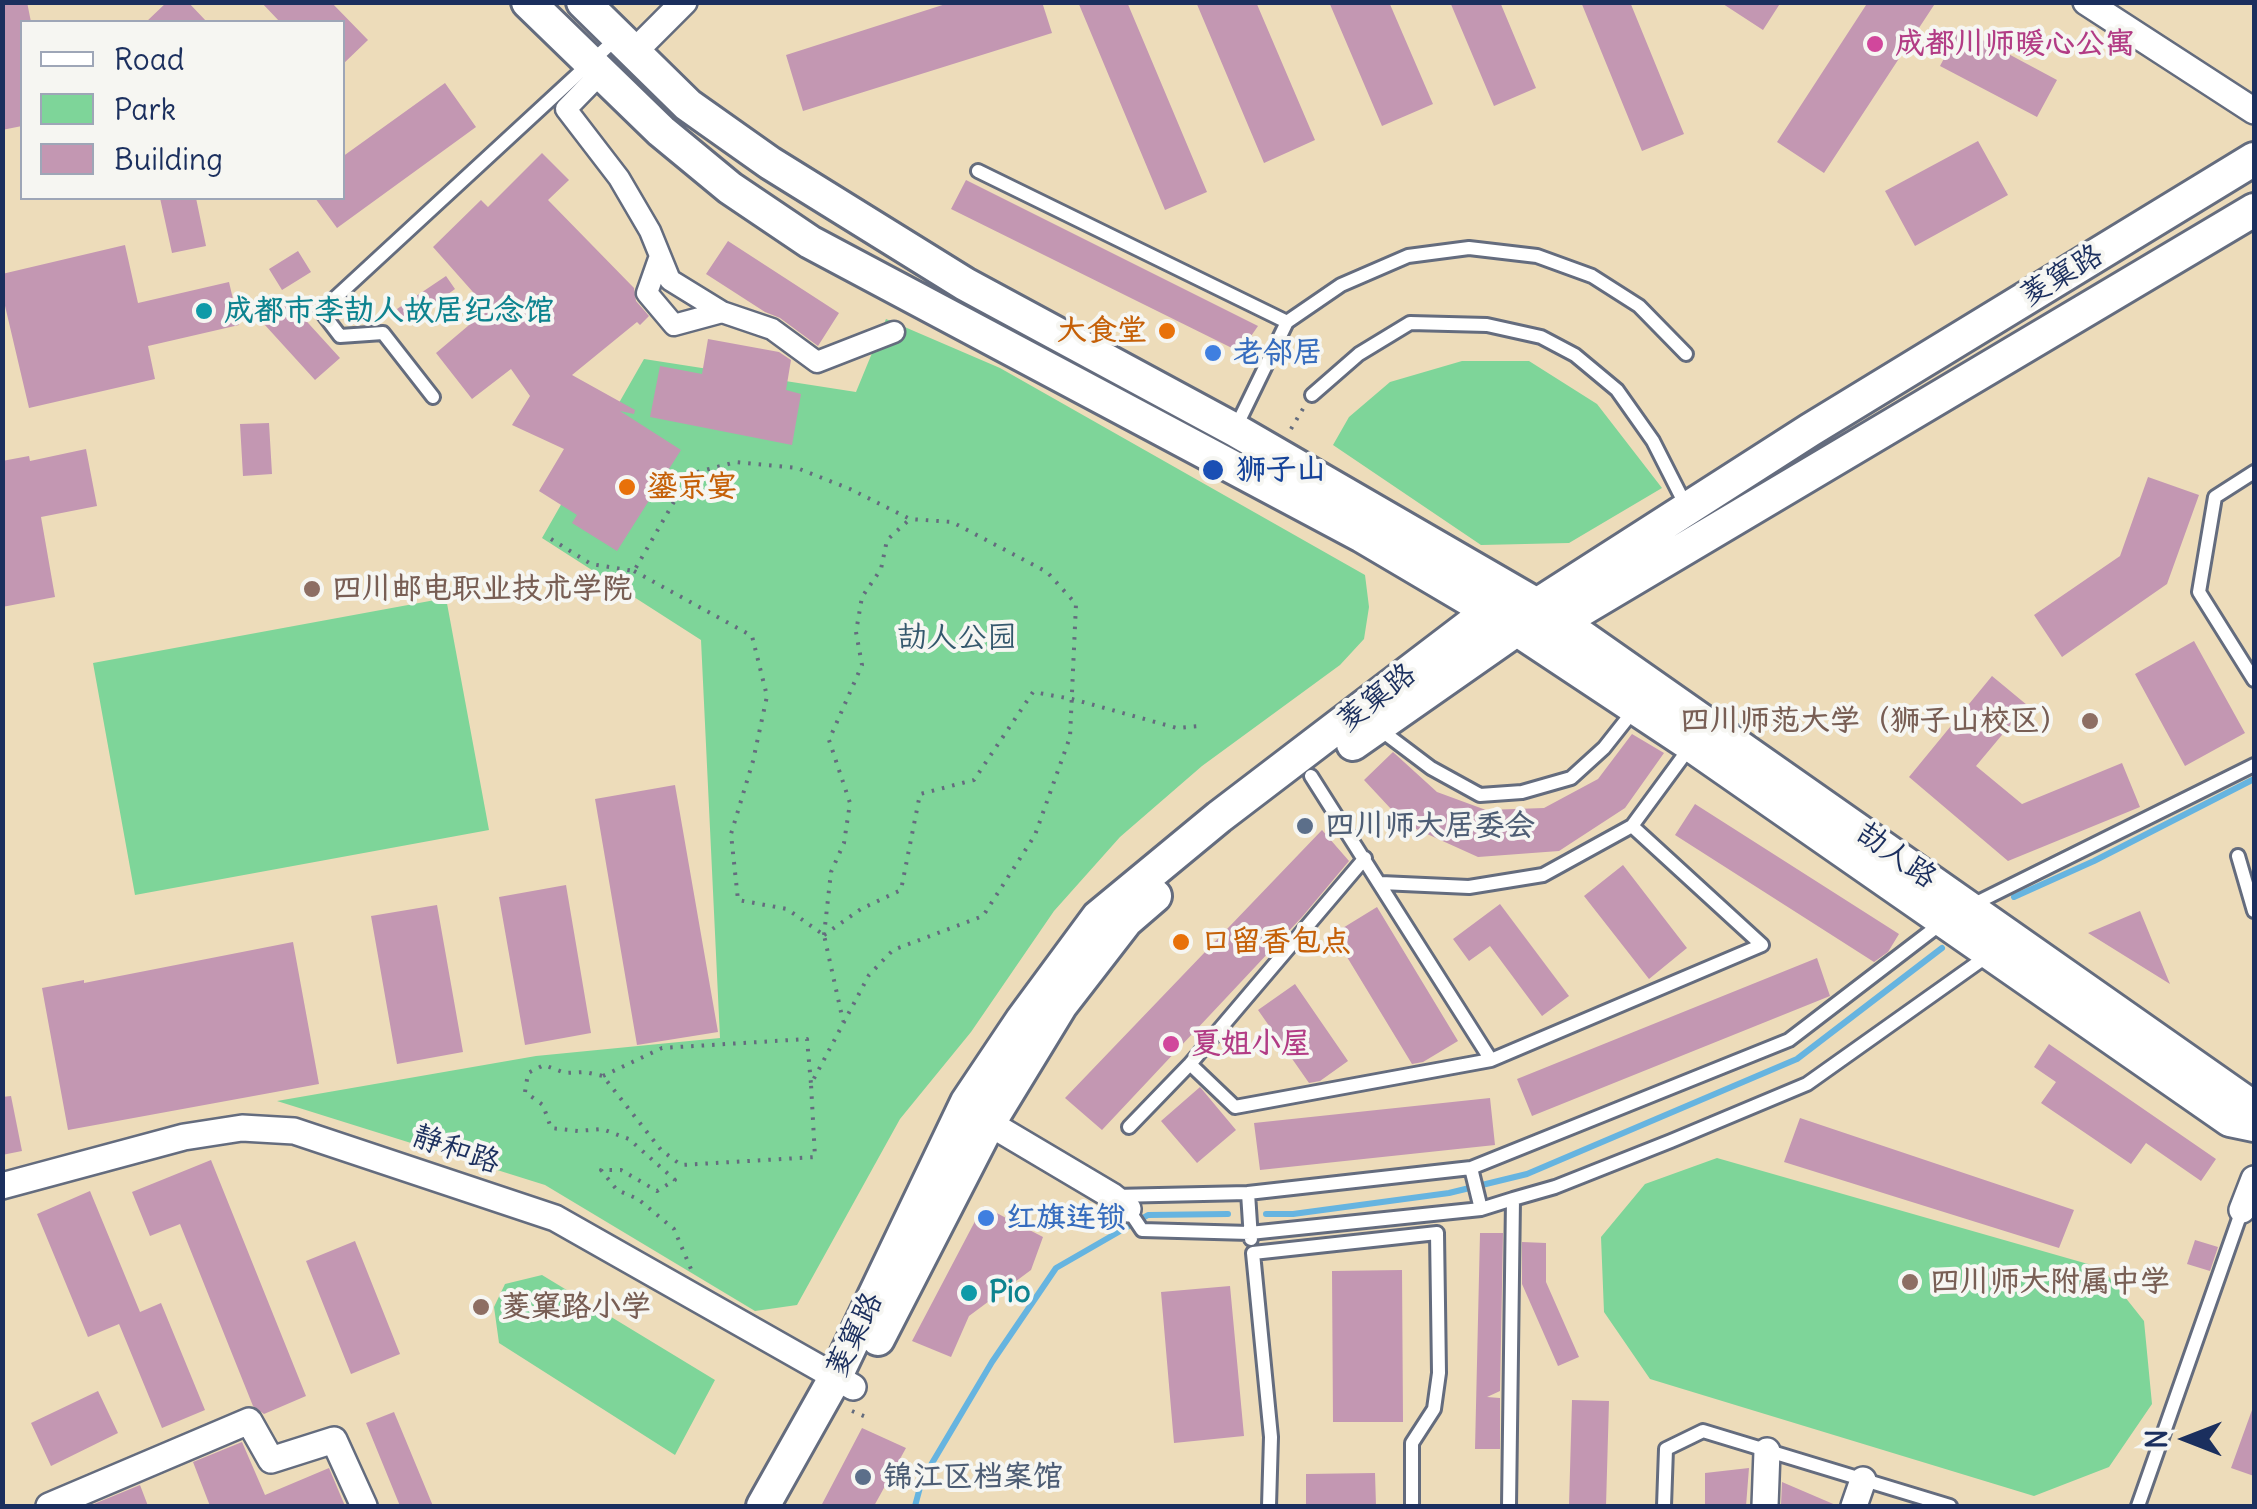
<!DOCTYPE html>
<meta charset="utf-8">
<style>
body{margin:0}
#map{position:relative;width:2257px;height:1509px;overflow:hidden;background:#eddcba;font-family:Delius,sans-serif}
canvas{display:block}
.frame{position:absolute;inset:0;border:5px solid #1b2f5e;pointer-events:none}
.legend{position:absolute;left:20px;top:20px;width:325px;height:180px;box-sizing:border-box;background:#f6f6f2;border:2px solid #9ea6b7;margin:0;padding:12px 18px;list-style:none;font-size:30px;color:#1b2f5e}
.legend li{display:flex;align-items:center;gap:20px;height:50px}
.legend b{width:50px;border:2px solid #9ea6b7}
.north{position:absolute;left:2137px;top:1389px;width:100px;height:100px;-webkit-text-stroke:8px #f6f6f2;paint-order:stroke;rotate:270deg;font-size:28px;font-weight:700;line-height:40px;text-align:center;color:#1b2f5e}
.north::after{content:'';display:block;margin:auto;width:35px;height:45px;background:#1b2f5e;clip-path:polygon(50% 0,100% 100%,50% 72%,0 100%)}
</style>
<div id="map">
<canvas width="2257" height="1509"></canvas>
<div class="frame"></div>
<ul class="legend">
<li><b style="height:12px;background:#fff"></b>Road</li>
<li><b style="height:28px;background:#7ed599"></b>Park</li>
<li><b style="height:28px;background:#c397b2"></b>Building</li>
</ul>
<div class="north">N</div>
</div>
<script>
const g = document.querySelector('canvas').getContext('2d');
g.lineJoin = 'round';
function fill(path, color) { g.fillStyle = color; g.fill(path, 'evenodd'); }
const shape = rows => new Path2D(rows.map(r => 'M' + r).join(''));
function stroke(path, color, width, dash) { g.strokeStyle = color; g.lineWidth = width; g.lineCap = dash ? 'butt' : 'round'; g.setLineDash(dash || []); g.stroke(path); }
function write(font, color, halo, rows, align = 'center') {
  g.font = font + ' Delius,"LXGW WenKai TC",sans-serif'; g.lineWidth = 8; g.setLineDash([]); g.textBaseline = 'middle'; g.strokeStyle = halo; g.fillStyle = color; for (const [text, x, y, turn = 0] of rows) {
    g.save(); g.translate(x, y); g.rotate((+turn || 0) * Math.PI / 180); g.textAlign = isNaN(turn) ? turn : align; if (halo) g.strokeText(text, 0, 0); g.fillText(text, 0, 0); g.restore();
  }
}
fill(shape([
 [886,319,1000,368,1365,575,1369,607,1364,639,1340,665,1202,766,1120,837,1054,911,971,1032,900,1119,797,1305,755,1311,545,1185,277,1101,536,1056,720,1038,701,640,542,538,644,359,856,392],
 [1462,361,1529,361,1597,404,1662,488,1569,543,1481,545,1333,445,1349,417,1390,382],
 [446,598,489,830,135,895,93,663],
 [1717,1158,2102,1268,2144,1321,2152,1404,2109,1467,2034,1496,1650,1379,1604,1312,1601,1237,1645,1184],
 [542,1275,715,1380,675,1455,499,1343,494,1307,505,1284]
]), '#7ed599');
stroke(shape([
 [2014,897,2094,861,2254,779],
 [1266,1214,1293,1214,1449,1193,1527,1174,1797,1059,1942,948],
 [915,1506,922,1480,992,1362,1056,1268,1148,1215,1228,1214]
]), '#66b4e0', 6);
fill(shape([
 [2,2,27,2,31,22,22,22,22,126,2,130],
 [167,2,188,2,207,22,146,22],
 [261,2,331,2,368,40,342,65,342,22,280,22],
 [952,2,1042,2,1052,33,803,111,786,55],
 [1078,2,1127,2,1207,192,1165,210],
 [1196,2,1256,2,1315,140,1264,163],
 [1329,2,1389,2,1433,104,1382,126],
 [1450,2,1500,2,1536,88,1494,106],
 [1581,2,1630,2,1684,134,1642,151],
 [1720,2,1781,2,1763,30],
 [1868,2,1936,2,1824,173,1777,142],
 [1960,28,2057,80,2037,117,1940,66],
 [445,83,476,127,337,228,315,198,342,198,342,157],
 [1978,141,2008,195,1915,246,1885,191],
 [542,153,569,180,548,200,634,288,636,301,649,316,640,325,637,322,572,375,635,410,634,414,620,411,681,450,617,551,572,523,577,515,539,491,564,449,512,425,530,396,511,369,472,399,436,353,488,309,433,247,481,200,488,207],
 [966,180,1258,326,1240,352,951,209],
 [160,198,196,198,206,246,172,253],
 [728,241,839,313,818,346,780,318,765,312,706,274],
 [125,245,138,303,229,282,239,325,148,346,155,379,29,408,2,293,2,274],
 [298,251,311,272,282,290,269,269],
 [446,276,455,289,408,323,397,309],
 [289,302,340,358,315,380,264,324],
 [708,339,779,352,791,360,786,390,801,394,792,445,650,417,660,366,702,374],
 [269,423,272,474,243,476,240,424],
 [86,449,97,506,41,517,55,597,2,607,2,461,29,456,30,461],
 [2148,477,2199,495,2167,584,2062,657,2034,615,2120,556],
 [2194,641,2245,733,2185,766,2135,674],
 [1992,676,2027,705,1976,766,2022,804,2122,763,2140,807,2008,861,1909,777],
 [1632,734,1664,753,1625,808,1559,851,1478,857,1405,824,1364,780,1393,752,1437,792,1486,810,1544,808,1598,779],
 [675,785,718,1032,637,1045,595,799],
 [1695,804,1899,934,1888,952,1874,962,1675,835],
 [1322,830,1349,861,1302,917,1102,1130,1065,1098],
 [1623,865,1687,948,1649,979,1584,896],
 [566,885,591,1033,525,1045,499,897],
 [1500,904,1569,996,1542,1016,1490,946,1469,961,1453,939],
 [437,905,463,1052,397,1064,371,916],
 [1377,907,1458,1041,1423,1062,1412,1064,1333,934],
 [2140,911,2170,984,2088,933],
 [293,942,319,1084,68,1130,42,988,84,980,84,983],
 [1817,958,1830,996,1532,1116,1517,1079],
 [1295,984,1348,1061,1320,1081,1309,1083,1258,1010],
 [2049,1044,2216,1159,2201,1181,2146,1143,2131,1164,2041,1103,2056,1082,2034,1067],
 [1200,1087,1236,1130,1197,1163,1161,1121],
 [11,1096,22,1151,2,1155,2,1097],
 [1490,1098,1495,1145,1260,1170,1254,1123],
 [1800,1118,2074,1210,2059,1248,1784,1162],
 [211,1160,306,1396,264,1414,253,1406,180,1224,150,1236,132,1192],
 [90,1191,140,1312,161,1303,205,1410,162,1428,119,1324,88,1337,37,1214],
 [983,1206,1043,1237,1031,1270,969,1316,951,1357,912,1341],
 [1480,1233,1503,1233,1500,1391,1487,1397,1500,1398,1500,1449,1475,1449],
 [2195,1240,2218,1247,2210,1271,2187,1264],
 [355,1241,400,1354,351,1374,306,1261],
 [1522,1242,1546,1243,1546,1282,1579,1357,1558,1366,1522,1284],
 [1402,1270,1403,1422,1333,1422,1332,1271],
 [1230,1286,1244,1436,1174,1443,1161,1292],
 [98,1391,118,1433,51,1466,31,1423],
 [1572,1400,1609,1401,1606,1506,1569,1506],
 [2252,1410,2254,1410,2254,1476,2231,1468],
 [394,1412,433,1506,400,1506,366,1423],
 [862,1428,906,1448,874,1506,821,1506],
 [242,1442,265,1495,329,1468,345,1506,210,1506,193,1462],
 [1749,1468,1746,1506,1705,1506,1705,1473],
 [1375,1473,1376,1506,1306,1506,1306,1474],
 [1782,1482,1838,1506,1781,1505],
 [140,1485,148,1506,89,1506]
]), '#c397b2');
const service = shape([
 [978,171,1287,322,1236,427],
 [1287,322,1341,285,1408,256,1469,248,1537,256,1592,276,1639,306,1686,354],
 [1312,395,1359,354,1410,323,1487,325,1541,337,1575,355,1617,390,1653,441,1686,506],
 [433,397,383,333,340,336,321,311,617,38],
 [2254,472,2215,497,2199,592,2254,680],
 [1378,728,1431,768,1480,795,1522,792,1571,778,1604,748,1634,710],
 [1311,776,1491,1060],
 [2238,856,2254,911],
 [1381,883,1469,887,1543,875,1632,826,1690,747],
 [1970,906,2254,765],
 [1190,1064,1235,1107,1491,1060,1762,945,1632,826],
 [1129,1127,1190,1064,1365,858],
 [1471,1168,1481,1209],
 [1248,1193,1471,1168,1789,1040,1943,922],
 [1114,1196,1248,1193,1251,1239],
 [1128,1209,1142,1230,1250,1233,1481,1209,1513,1199,1555,1187,1671,1141,1807,1084,1990,954],
 [1269,1506,1271,1437,1253,1253,1437,1233,1439,1373,1434,1409,1412,1443,1412,1506],
 [1509,1506,1513,1199],
 [1664,1506,1666,1449,1703,1431,1950,1506],
 [2138,1506,2242,1210]
]);
const pedestrian = shape([
 [601,73,566,109,619,178,650,231,670,280,722,312,772,329,817,362,894,332],
 [660,256,647,293,674,325,722,312]
]);
const minor = shape([
 [2086,2,2254,111],
 [634,52,684,2],
 [989,1123,1112,1196,1128,1209],
 [2,1186,184,1137,242,1128,294,1131,555,1218,853,1387],
 [2242,1210,2254,1179],
 [49,1506,249,1421,271,1460,334,1440,364,1506],
 [1765,1506,1767,1451],
 [1854,1506,1863,1480]
]);
const tertiary = shape([
 [528,2,661,131,730,188,810,242,1362,536,1489,611,1691,745,2230,1120,2254,1125],
 [583,2,688,105,770,163,965,284,1235,430,1537,605,2254,1108],
 [1353,744,1516,630,1561,622,2254,210],
 [878,1339,989,1123,1061,1005,1126,921,1155,896],
 [763,1506,835,1378,967,1102,1022,1020,1098,917,1219,817,1489,611,1537,605,1810,430,2254,159]
]);
stroke(service, '#646c7e', 18);
stroke(pedestrian, '#646c7e', 25);
stroke(minor, '#646c7e', 30);
stroke(tertiary, '#646c7e', 38);
stroke(shape([
 [1291,429,1304,407],
 [551,539,591,564,634,571,690,474,736,462,797,468,850,489,910,519,952,522,1047,572,1076,604,1070,737,1035,835,983,916,893,950,869,975,811,1084,815,1157,681,1165,661,1150,603,1076,585,1072,565,1073,544,1065,528,1073,525,1092,543,1105,551,1128,578,1131,602,1129,629,1139,675,1180,657,1191,621,1170,601,1170,617,1190,638,1199,674,1229,691,1269],
 [634,571,752,636,767,696,753,761,731,834,738,900,787,909,824,935,843,1021],
 [824,935,861,909,901,890,920,794,974,780,1033,692,1072,699,1177,728,1199,726],
 [824,935,831,872,844,843,850,803,829,740,862,665,856,632,862,597,881,569,887,540,910,519],
 [603,1076,662,1048,807,1039,811,1084],
 [852,1411,871,1419]
]), '#646c7e', 4, [2.5, 8]);
stroke(service, '#fff', 12);
stroke(pedestrian, '#fff', 20);
stroke(minor, '#fff', 25);
stroke(tertiary, '#fff', 32);
for (const [x, y, r, color] of [
 [1875,44,10,"#d1479c"],
 [204,311,10,"#0f9aa8"],
 [1167,331,10,"#e8710a"],
 [1213,353,10,"#3f7fe0"],
 [1213,470,12,"#1a4fb4"],
 [627,487,10,"#e8710a"],
 [312,589,10,"#8d6e63"],
 [2090,721,10,"#8d6e63"],
 [1305,826,10,"#5c6f8a"],
 [1181,942,10,"#e8710a"],
 [1171,1044,10,"#d1479c"],
 [986,1218,10,"#3f7fe0"],
 [1910,1282,10,"#8d6e63"],
 [969,1293,10,"#0f9aa8"],
 [481,1307,10,"#8d6e63"],
 [863,1477,10,"#5c6f8a"]
]) { const dot = new Path2D(); dot.arc(x, y, r, 0, 2 * Math.PI); g.fillStyle = color; g.fill(dot); stroke(dot, '#f6f6f2', 4); }
write('bold 30px', '#b23c85', '#f6f6f2', [
 ["成都川师暖心公寓",1895,44],
 ["夏姐小屋",1191,1044]
], 'left');
write('30px', '#1b2f5e', '#f6f6f2', [
 ["菱窠路",2062,276,-31],
 ["菱窠路",1377,698,-38],
 ["劼人路",1896,856,35],
 ["静和路",456,1150,19],
 ["菱窠路",855,1335,-64]
]);
write('bold 30px', '#0d838f', '#f6f6f2', [
 ["成都市李劼人故居纪念馆",224,311],
 ["Pio",989,1293]
], 'left');
write('bold 30px', '#c56008', '#f6f6f2', [
 ["大食堂",1147,331,"right"],
 ["鎏京宴",647,487],
 ["口留香包点",1201,942]
], 'left');
write('bold 30px', '#366cbe', '#f6f6f2', [
 ["老邻居",1233,353],
 ["红旗连锁",1006,1218]
], 'left');
write('bold 30px', '#164399', '#f6f6f2', [
 ["狮子山",1236,470]
], 'left');
write('bold 30px', '#785e54', '#f6f6f2', [
 ["四川邮电职业技术学院",332,589],
 ["四川师范大学（狮子山校区）",2070,721,"right"],
 ["四川师大附属中学",1930,1282],
 ["菱窠路小学",501,1307]
], 'left');
write('30px', '#34586d', '#f6f6f2', [
 ["劼人公园",957,638]
]);
write('bold 30px', '#4e5e75', '#f6f6f2', [
 ["四川师大居委会",1325,826],
 ["锦江区档案馆",883,1477]
], 'left');
</script>
